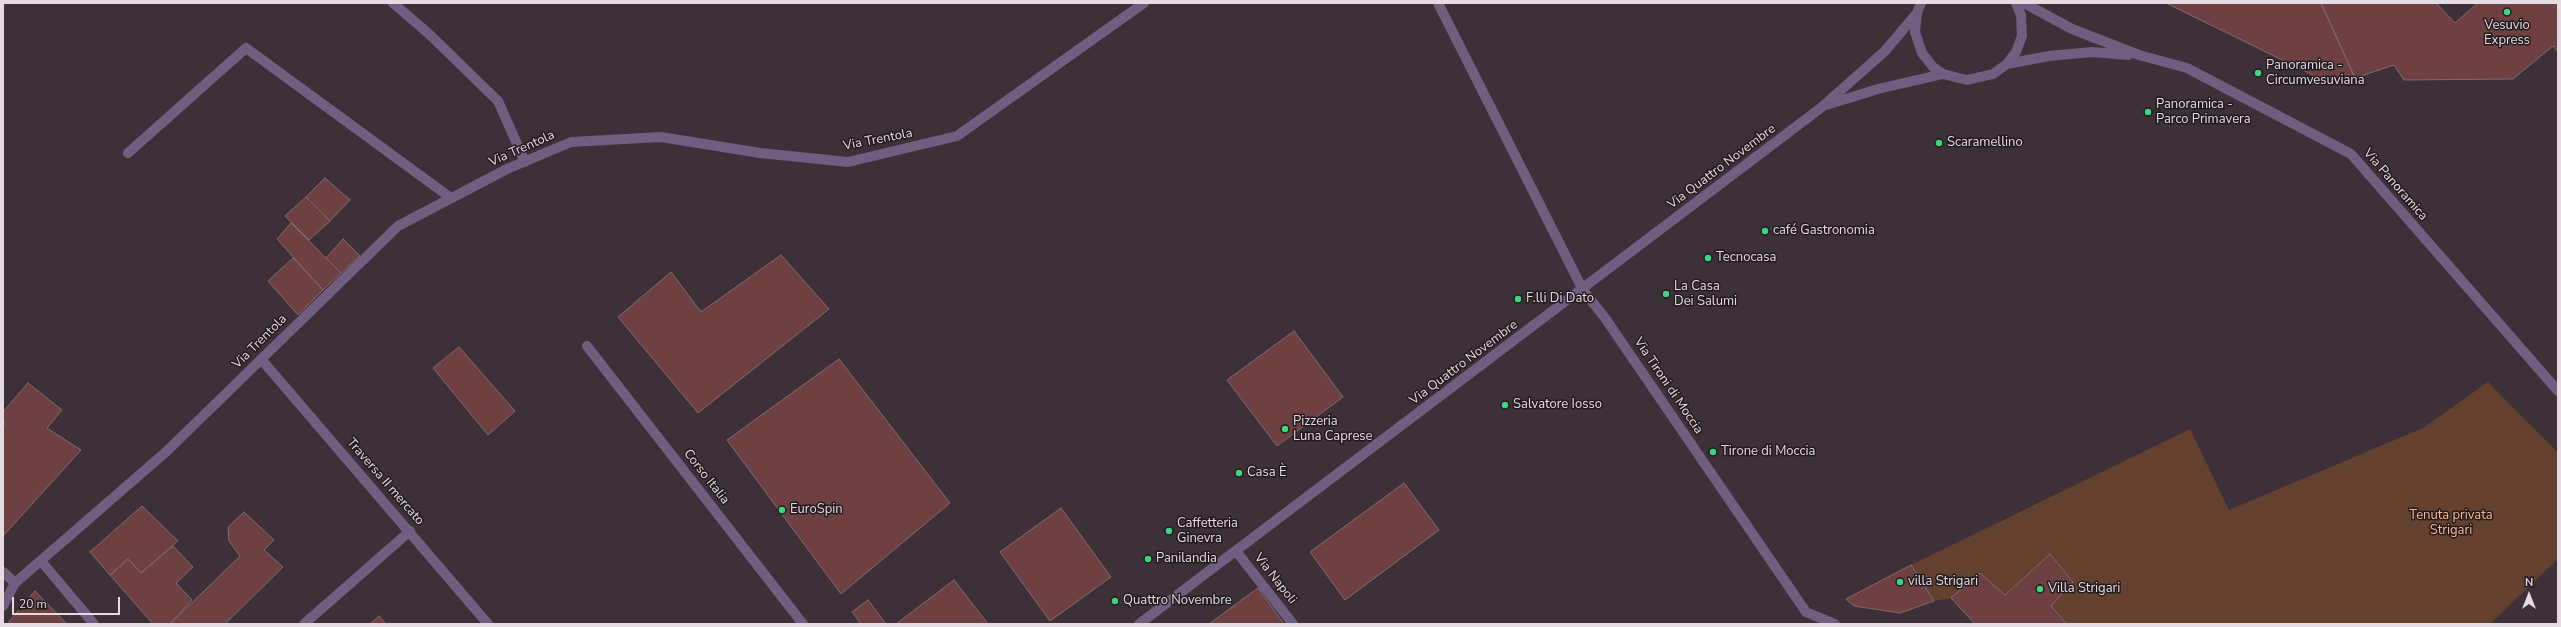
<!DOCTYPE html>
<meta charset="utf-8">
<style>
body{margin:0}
#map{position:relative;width:2561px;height:627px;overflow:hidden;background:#3e3038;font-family:"Nunito Sans",sans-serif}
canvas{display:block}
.frame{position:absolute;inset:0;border:4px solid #e5dce1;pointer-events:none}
.north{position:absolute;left:2509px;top:575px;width:40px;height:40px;-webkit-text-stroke:3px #201a1e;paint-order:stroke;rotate:0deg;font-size:11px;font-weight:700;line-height:16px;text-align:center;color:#e5dce1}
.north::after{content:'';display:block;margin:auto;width:14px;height:18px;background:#e5dce1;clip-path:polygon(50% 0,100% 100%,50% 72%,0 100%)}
.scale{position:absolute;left:12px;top:597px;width:108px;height:18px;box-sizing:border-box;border:2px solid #e5dce1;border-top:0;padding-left:5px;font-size:12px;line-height:14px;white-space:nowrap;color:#e5dce1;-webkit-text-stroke:3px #201a1e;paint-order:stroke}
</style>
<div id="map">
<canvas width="2561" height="627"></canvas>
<div class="frame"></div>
<div class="north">N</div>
<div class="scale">20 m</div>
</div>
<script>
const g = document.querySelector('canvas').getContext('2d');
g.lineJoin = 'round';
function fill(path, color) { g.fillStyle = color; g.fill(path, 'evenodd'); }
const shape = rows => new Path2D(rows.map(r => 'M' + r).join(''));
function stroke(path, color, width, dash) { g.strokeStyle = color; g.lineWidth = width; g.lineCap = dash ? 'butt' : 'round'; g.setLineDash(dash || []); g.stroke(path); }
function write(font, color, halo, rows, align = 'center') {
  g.font = font + ' "Nunito Sans",sans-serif'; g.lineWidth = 3; g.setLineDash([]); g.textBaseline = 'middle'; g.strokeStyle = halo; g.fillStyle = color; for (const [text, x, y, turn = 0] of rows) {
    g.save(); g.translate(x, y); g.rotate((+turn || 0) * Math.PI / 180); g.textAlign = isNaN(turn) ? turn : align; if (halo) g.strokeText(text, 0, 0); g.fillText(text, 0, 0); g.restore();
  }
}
fill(shape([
 [2488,382,2558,453,2558,559,2490,624,2067,624,2051,606,2073,582,2050,554,2005,595,1951,598,1934,601,1911,565,2190,429,2229,510,2423,428]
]), '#63412e');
const building = shape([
 [2166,3,2321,3,2355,78,2325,81,2166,3],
 [2321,3,2436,3,2455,23,2478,3,2558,3,2558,52,2553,46,2513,79,2404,80,2394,65,2355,78,2321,3],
 [325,178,350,200,330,221,306,197,325,178],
 [306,197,330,221,309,240,285,216,306,197],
 [291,223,341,273,323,290,277,239,291,223],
 [343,239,360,256,341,273,326,258,343,239],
 [781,255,829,309,698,413,618,317,671,272,701,312,781,255],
 [293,258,323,290,298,315,268,281,293,258],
 [1294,331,1343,397,1277,446,1227,380,1294,331],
 [459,347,515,411,488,435,433,368,459,347],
 [839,359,950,503,841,594,727,440,839,359],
 [28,383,62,410,47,428,81,450,3,536,3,428,6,424,3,422,3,412,28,383],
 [1404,483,1439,530,1345,600,1310,552,1404,483],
 [142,506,178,541,141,573,128,559,110,575,90,552,142,506],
 [1061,508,1111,577,1050,621,1000,552,1061,508],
 [244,512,274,540,264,550,283,567,225,624,170,624,240,556,229,541,228,527,244,512],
 [173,546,193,567,176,583,192,600,170,624,153,624,110,575,128,559,141,573,173,546],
 [2050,554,2073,582,2051,606,2067,624,1975,624,1951,598,1980,573,2005,595,2050,554],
 [1911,565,1934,601,1900,613,1854,606,1846,599,1911,565],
 [954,580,988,624,896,624,954,580],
 [1258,588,1284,624,1209,624,1258,588],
 [35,591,67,624,7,624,35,591],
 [868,600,886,624,861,624,852,612,868,600],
 [379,616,386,624,370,624,379,616]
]);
fill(building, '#6e4042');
stroke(building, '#7f6b6c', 1);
stroke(shape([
 [393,3,428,33,498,101,525,162],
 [1438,3,1583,290,1605,318,1806,612,1835,624],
 [1921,3,1917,13,1915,32,1922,53,1933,67,1943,74,1967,80,1993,74,2007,64,2016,52,2022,36,2021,15,2016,3],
 [2024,3,2072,29,2139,55,2187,68,2351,154,2558,391],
 [2007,64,2049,56,2092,52,2128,55],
 [1826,105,1878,89,1943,74],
 [128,153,246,48,451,198],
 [587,346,803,624],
 [261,359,488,624],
 [1236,551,1293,624],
 [41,561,94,624],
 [3,572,15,583],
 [3,606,15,583,167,451,398,226,507,169,571,142,661,137,760,153,848,162,957,136,1144,3],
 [304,624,410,531],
 [1139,624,1822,107,1885,51,1917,13]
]), '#6f5e7f', 10);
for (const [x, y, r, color] of [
 [2507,12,4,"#3ad77f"],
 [2258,73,4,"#3ad77f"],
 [2148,112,4,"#3ad77f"],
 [1939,143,4,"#3ad77f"],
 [1765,231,4,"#3ad77f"],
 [1708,258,4,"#3ad77f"],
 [1666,294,4,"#3ad77f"],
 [1518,299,4,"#3ad77f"],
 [1505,405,4,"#3ad77f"],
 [1285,429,4,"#3ad77f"],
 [1713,452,4,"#3ad77f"],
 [1239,473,4,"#3ad77f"],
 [782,510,4,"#3ad77f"],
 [1169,531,4,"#3ad77f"],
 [1148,559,4,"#3ad77f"],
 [1900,582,4,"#3ad77f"],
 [2040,589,4,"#3ad77f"],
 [1115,601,4,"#3ad77f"]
]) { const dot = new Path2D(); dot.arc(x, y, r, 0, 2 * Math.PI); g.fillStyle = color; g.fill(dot); stroke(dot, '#201a1e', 1.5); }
write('13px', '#e5dce1', '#201a1e', [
 ["Vesuvio",2507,26,"center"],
 ["Express",2507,41,"center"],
 ["Panoramica -",2266,66],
 ["Circumvesuviana",2266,81],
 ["Panoramica -",2156,105],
 ["Parco Primavera",2156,120],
 ["Scaramellino",1947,143],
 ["café Gastronomia",1773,231],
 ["Tecnocasa",1716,258],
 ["La Casa",1674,287],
 ["Dei Salumi",1674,302],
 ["F.lli Di Dato",1526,299],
 ["Salvatore Iosso",1513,405],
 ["Pizzeria",1293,422],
 ["Luna Caprese",1293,437],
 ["Tirone di Moccia",1721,452],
 ["Casa È",1247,473],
 ["EuroSpin",790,510],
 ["Caffetteria",1177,524],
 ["Ginevra",1177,539],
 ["Panilandia",1156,559],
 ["villa Strigari",1908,582],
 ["Villa Strigari",2048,589],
 ["Quattro Novembre",1123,601]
], 'left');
write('13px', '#e5dce1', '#201a1e', [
 ["Via Trentola",878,140,-11],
 ["Via Trentola",522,149,-24],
 ["Via Quattro Novembre",1722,167,-37],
 ["Via Panoramica",2395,185,49],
 ["Via Trentola",260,342,-45],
 ["Via Quattro Novembre",1464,363,-37],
 ["Via Tironi di Moccia",1668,386,56],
 ["Corso Italia",706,477,52],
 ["Traversa II mercato",385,482,49],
 ["Via Napoli",1275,579,52]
]);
write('13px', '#fcb891', '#201a1e', [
 ["Tenuta privata",2451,516],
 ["Strigari",2451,531]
]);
</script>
